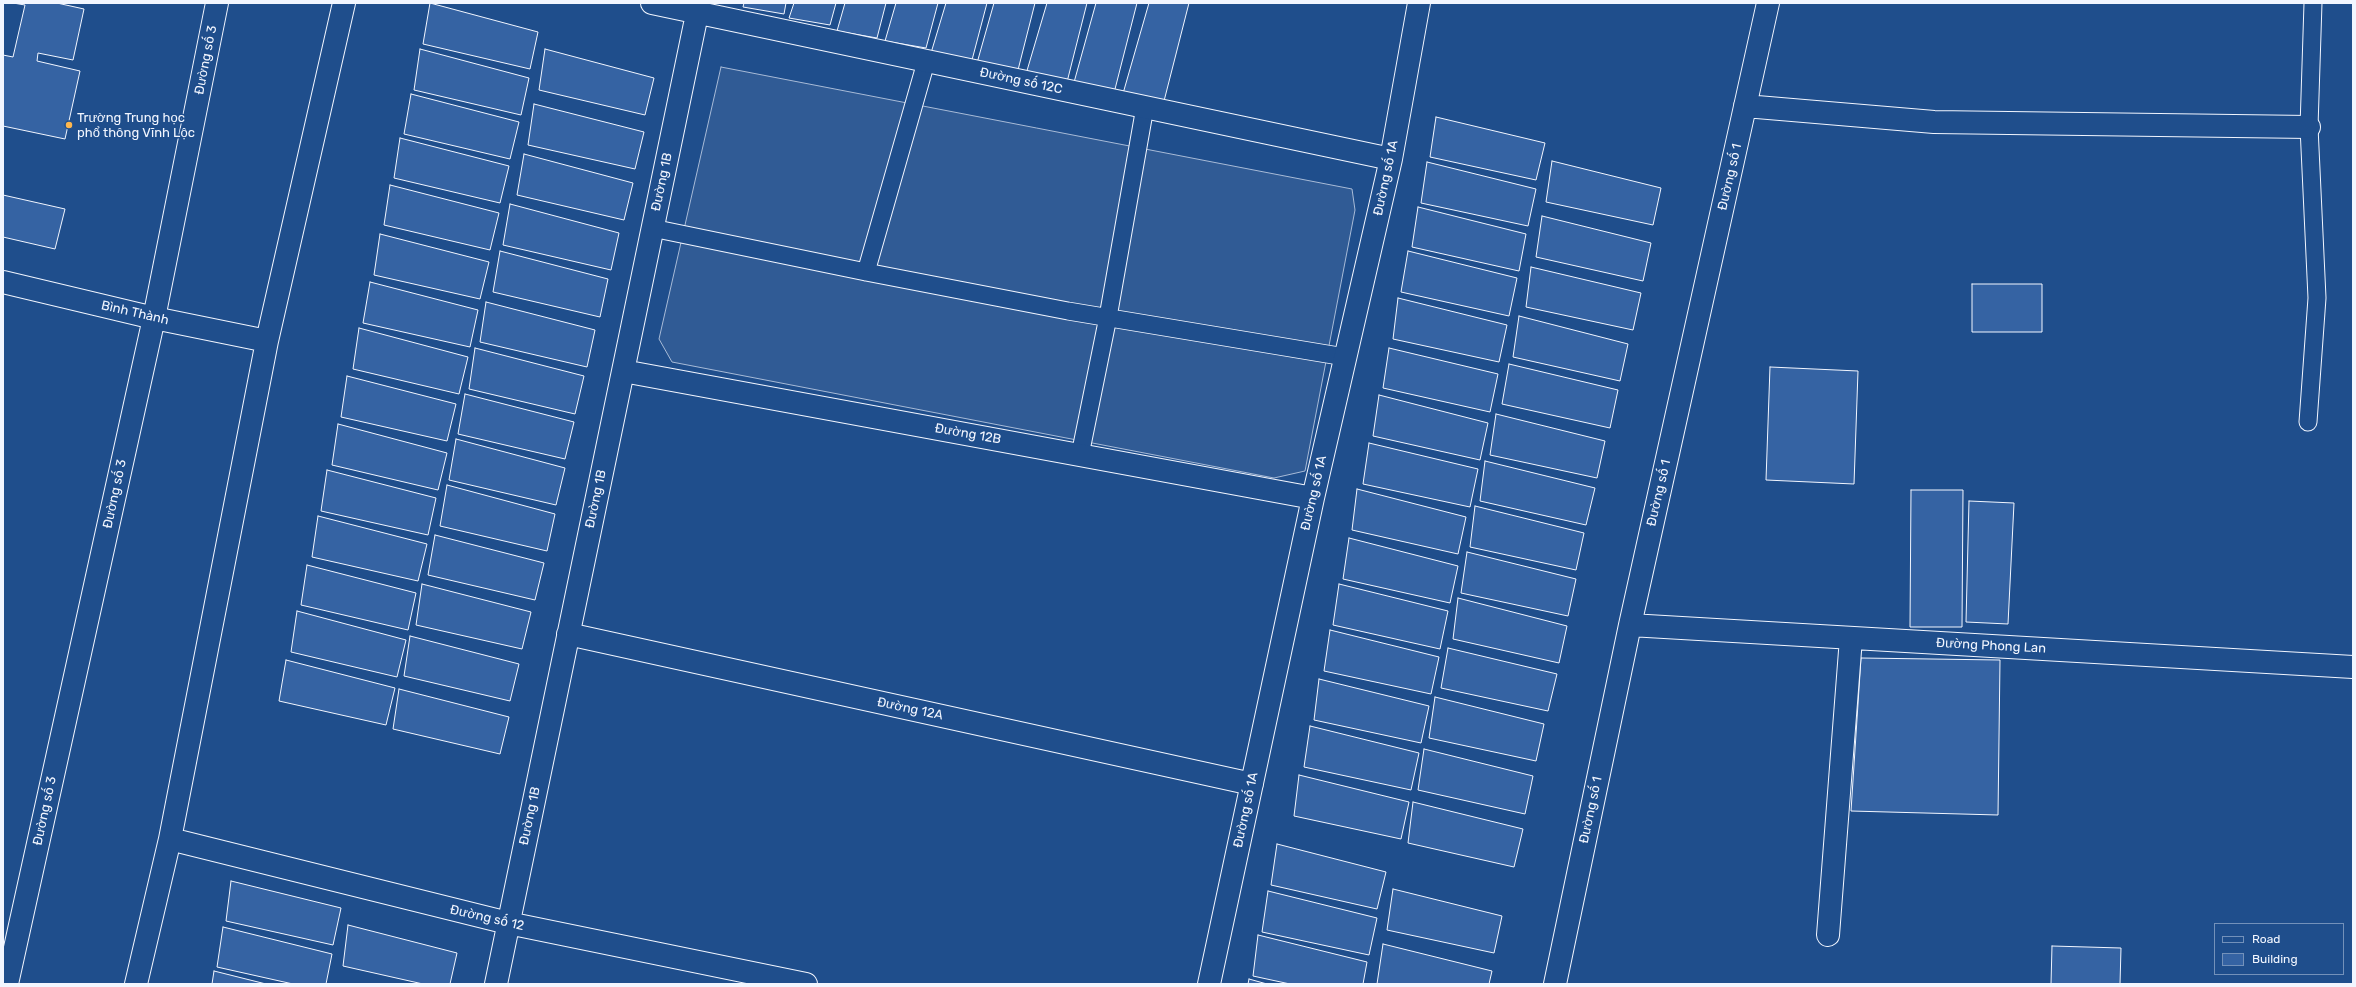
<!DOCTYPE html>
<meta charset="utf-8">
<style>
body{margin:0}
#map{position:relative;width:2356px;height:987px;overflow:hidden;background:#1f4e8c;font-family:Rubik,sans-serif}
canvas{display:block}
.frame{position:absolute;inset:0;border:4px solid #f2f6ff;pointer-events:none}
.legend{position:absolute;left:2214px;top:923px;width:130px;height:52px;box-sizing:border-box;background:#1f4e8c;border:1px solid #7391ba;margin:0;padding:5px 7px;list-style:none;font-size:12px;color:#f2f6ff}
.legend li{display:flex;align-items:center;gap:8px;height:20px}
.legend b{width:20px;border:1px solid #7391ba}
</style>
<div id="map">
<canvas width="2356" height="987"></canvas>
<div class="frame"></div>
<ul class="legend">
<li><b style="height:5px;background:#1f4e8c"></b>Road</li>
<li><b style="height:11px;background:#3563a3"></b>Building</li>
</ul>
</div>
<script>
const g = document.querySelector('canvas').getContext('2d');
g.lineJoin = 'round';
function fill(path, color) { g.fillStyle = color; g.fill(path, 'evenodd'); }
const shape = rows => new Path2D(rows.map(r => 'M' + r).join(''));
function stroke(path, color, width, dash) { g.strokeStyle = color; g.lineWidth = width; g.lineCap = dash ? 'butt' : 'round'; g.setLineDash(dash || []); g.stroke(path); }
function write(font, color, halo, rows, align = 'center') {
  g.font = font + ' Rubik,sans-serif'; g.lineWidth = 3; g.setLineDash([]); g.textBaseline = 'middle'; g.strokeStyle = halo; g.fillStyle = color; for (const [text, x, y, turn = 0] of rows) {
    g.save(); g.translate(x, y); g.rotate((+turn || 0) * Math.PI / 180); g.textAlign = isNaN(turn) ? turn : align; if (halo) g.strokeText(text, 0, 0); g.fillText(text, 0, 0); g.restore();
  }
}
const built = shape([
 [721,67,1352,189,1355,210,1305,471,1274,478,672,362,659,339,721,67]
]);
fill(built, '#305b95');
stroke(built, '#a8bbd7', 1);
const building = shape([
 [13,3,57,3,84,9,73,60,38,53,37,61,80,71,65,139,3,126,3,55,13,57,25,5,13,3],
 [430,3,538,32,530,69,423,44,430,3],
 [744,3,786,3,784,14,743,7,744,3],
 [794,3,836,3,830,25,789,18,794,3],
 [845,3,886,3,877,38,837,31,845,3],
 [896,3,938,3,926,48,885,41,896,3],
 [946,3,987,3,972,60,931,53,946,3],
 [994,3,1035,3,1018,70,977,63,994,3],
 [1047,3,1087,3,1067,82,1026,74,1047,3],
 [1096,3,1137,3,1114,93,1073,86,1096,3],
 [1149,3,1189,3,1163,105,1122,97,1149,3],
 [420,49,529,78,521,115,414,90,420,49],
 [545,49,654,78,645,115,539,90,545,49],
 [411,94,519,122,510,159,404,134,411,94],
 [534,104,644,132,635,169,528,145,534,104],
 [1436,117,1545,143,1536,180,1430,157,1436,117],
 [400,138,509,166,500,203,394,178,400,138],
 [524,154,633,183,624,220,517,195,524,154],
 [1552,161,1661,188,1653,225,1546,202,1552,161],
 [1427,162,1536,189,1528,226,1421,203,1427,162],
 [390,185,499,213,490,250,384,225,390,185],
 [3,195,65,209,55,249,3,237,3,195],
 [510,204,619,233,611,270,503,245,510,204],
 [1418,207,1526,234,1519,271,1412,247,1418,207],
 [1542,216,1651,243,1643,281,1536,257,1542,216],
 [380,234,489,262,480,299,374,275,380,234],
 [500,251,608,279,600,317,493,292,500,251],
 [1408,251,1517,278,1509,316,1401,292,1408,251],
 [1531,267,1641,293,1633,330,1526,307,1531,267],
 [370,282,478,310,470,347,363,323,370,282],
 [1972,284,2042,284,2042,332,1972,332,1972,284],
 [1398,298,1507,325,1499,362,1393,339,1398,298],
 [486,302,595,330,587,367,480,342,486,302],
 [1519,316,1628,344,1620,381,1513,357,1519,316],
 [359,328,468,357,459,394,353,369,359,328],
 [475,348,584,376,575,414,469,389,475,348],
 [1389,348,1498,374,1490,412,1383,388,1389,348],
 [1509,364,1618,390,1610,428,1502,404,1509,364],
 [1770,367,1858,371,1854,484,1766,480,1770,367],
 [347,376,456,404,447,441,341,417,347,376],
 [465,394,574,422,565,459,458,434,465,394],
 [1379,395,1488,423,1480,460,1373,436,1379,395],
 [1496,414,1605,441,1597,478,1490,455,1496,414],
 [338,424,447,453,438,490,332,465,338,424],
 [456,439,565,468,556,505,449,480,456,439],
 [1369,443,1478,469,1470,507,1363,484,1369,443],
 [1485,461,1595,488,1586,525,1480,501,1485,461],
 [327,470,436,498,428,535,321,511,327,470],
 [447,485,555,514,547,551,440,526,447,485],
 [1357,489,1466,517,1458,554,1352,530,1357,489],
 [1911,490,1963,490,1962,627,1910,627,1911,490],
 [1969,501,2014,503,2008,624,1966,622,1969,501],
 [1475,506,1584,533,1576,570,1470,547,1475,506],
 [318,516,427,544,418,581,312,557,318,516],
 [435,535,544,563,535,600,428,575,435,535],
 [1349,538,1458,566,1450,603,1343,579,1349,538],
 [1467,552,1576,579,1568,616,1461,593,1467,552],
 [307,565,416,593,408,630,301,605,307,565],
 [422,584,531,612,522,649,416,625,422,584],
 [1339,584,1448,611,1440,649,1333,625,1339,584],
 [1458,598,1567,626,1559,663,1453,639,1458,598],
 [297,611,406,640,397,677,291,652,297,611],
 [1330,630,1439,657,1431,694,1324,671,1330,630],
 [410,636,519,664,510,701,404,676,410,636],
 [1448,648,1557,674,1548,711,1441,688,1448,648],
 [1861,658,2000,660,1998,815,1851,811,1861,658],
 [286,660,395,688,386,725,279,701,286,660],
 [1319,679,1429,706,1421,743,1314,720,1319,679],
 [399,689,509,717,500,754,393,729,399,689],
 [1435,697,1544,724,1536,761,1429,738,1435,697],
 [1310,726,1419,753,1411,790,1304,767,1310,726],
 [1424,749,1533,776,1525,814,1418,790,1424,749],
 [1299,775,1409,802,1401,839,1294,816,1299,775],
 [1413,802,1523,829,1514,867,1408,843,1413,802],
 [1277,844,1386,872,1377,909,1271,885,1277,844],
 [231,881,341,908,333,945,226,921,231,881],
 [1393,889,1502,916,1494,953,1387,930,1393,889],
 [1268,891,1377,918,1369,955,1262,932,1268,891],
 [348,925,457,953,450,984,423,984,343,966,348,925],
 [223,927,332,954,326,984,293,984,217,967,223,927],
 [1258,935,1367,962,1363,984,1290,984,1253,976,1258,935],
 [1383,944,1492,971,1489,984,1377,984,1383,944],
 [2052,946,2121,948,2120,984,2051,984,2052,946],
 [214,971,266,984,212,984,214,971],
 [1249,979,1267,984,1248,984,1249,979]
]);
fill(building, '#3563a3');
stroke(building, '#f2f6ff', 1);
const lane = shape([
 [652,228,866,272,1068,311,1345,357],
 [866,272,926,62],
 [2308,422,2317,298,2309,127,2313,3],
 [1080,455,1108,317,1145,107]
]);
const street = shape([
 [652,3,1391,159],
 [1745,106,1934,122,2309,127],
 [3,282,154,318,267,341],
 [623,371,1313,498],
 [1630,625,2353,667],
 [568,634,1252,784],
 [170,839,508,923,806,984],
 [1828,935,1851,638],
 [7,984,154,318,217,3],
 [136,984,170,839,267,341,344,3],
 [496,984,697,14],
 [1209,984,1313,498,1391,159,1419,3],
 [1555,984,1630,625,1768,3]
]);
stroke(lane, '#f2f6ff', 19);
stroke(street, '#f2f6ff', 24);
stroke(lane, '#1f4e8c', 17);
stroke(street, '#1f4e8c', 22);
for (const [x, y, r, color] of [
 [69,125,4,"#ffb74d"]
]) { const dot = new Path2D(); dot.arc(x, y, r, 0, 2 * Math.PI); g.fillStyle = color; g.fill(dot); stroke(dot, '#1f4e8c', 1.5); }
write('13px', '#f2f6ff', '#1f4e8c', [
 ["Đường số 3",206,60,-79],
 ["Đường số 12C",1021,81,12],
 ["Đường số 1",1730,177,-77],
 ["Đường số 1A",1386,178,-78],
 ["Đường 1B",662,182,-78],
 ["Bình Thành",135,313,13],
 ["Đường 12B",968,434,10],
 ["Đường số 1A",1314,493,-77],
 ["Đường số 1",1659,493,-77],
 ["Đường số 3",115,494,-78],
 ["Đường 1B",596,499,-78],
 ["Đường Phong Lan",1991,646,3],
 ["Đường 12A",910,709,12],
 ["Đường số 1A",1246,810,-78],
 ["Đường số 1",1591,810,-78],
 ["Đường số 3",45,811,-78],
 ["Đường 1B",530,816,-78],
 ["Đường số 12",487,918,13]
]);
write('13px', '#f2f6ff', '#1f4e8c', [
 ["Trường Trung học",77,118],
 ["phổ thông Vĩnh Lộc",77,133]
], 'left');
</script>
